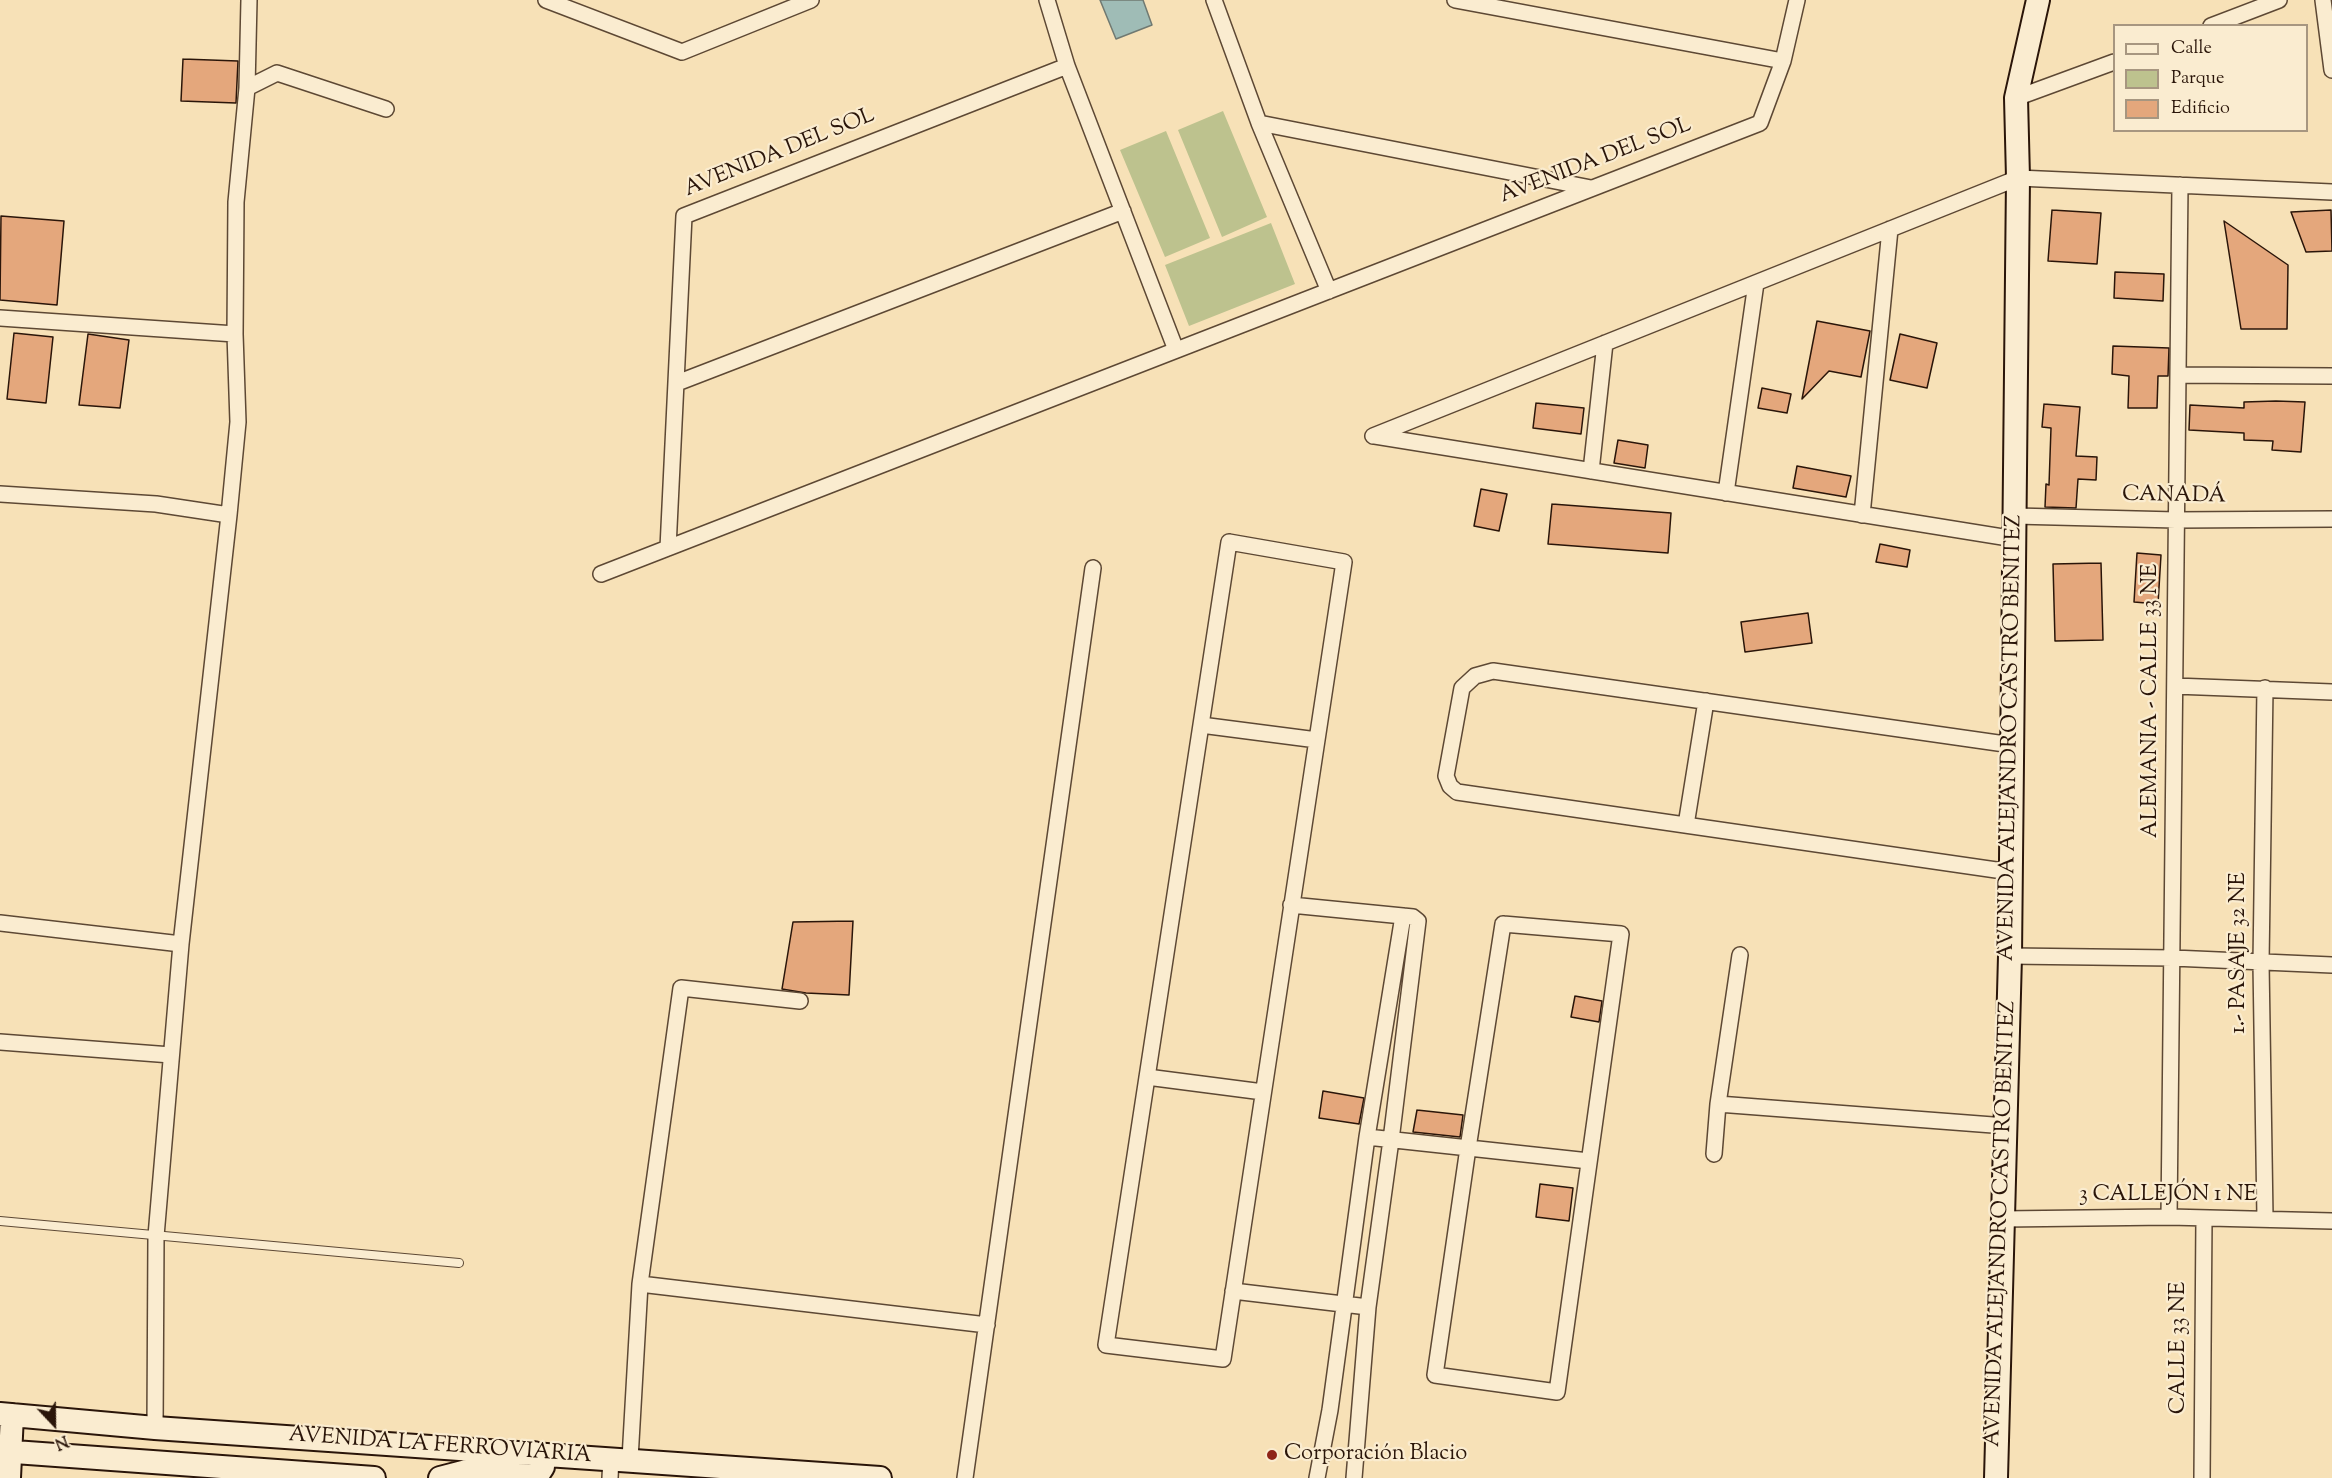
<!DOCTYPE html>
<meta charset="utf-8">
<style>
body{margin:0}
#map{position:relative;width:2332px;height:1478px;overflow:hidden;background:#f7e1b7;font-family:"Sorts Mill Goudy",serif}
canvas{display:block}
.legend{position:absolute;left:2113px;top:24px;width:195px;height:108px;box-sizing:border-box;background:#faecd0;border:2px solid #a79680;margin:0;padding:8px 10px;list-style:none;font-size:18px;color:#2a1509}
.legend li{display:flex;align-items:center;gap:12px;height:30px}
.legend b{width:30px;border:2px solid #a79680}
.north{position:absolute;left:24px;top:1394px;width:60px;height:60px;-webkit-text-stroke:4px #faecd0;paint-order:stroke;rotate:158deg;font-size:16px;font-weight:700;line-height:24px;text-align:center;color:#2a1509}
.north::after{content:'';display:block;margin:auto;width:21px;height:27px;background:#2a1509;clip-path:polygon(50% 0,100% 100%,50% 72%,0 100%)}
</style>
<div id="map">
<canvas width="2332" height="1478"></canvas>
<ul class="legend">
<li><b style="height:8px;background:#faecd0"></b>Calle</li>
<li><b style="height:16px;background:#bdc28e"></b>Parque</li>
<li><b style="height:16px;background:#e4a77c"></b>Edificio</li>
</ul>
<div class="north">N</div>
</div>
<script>
const g = document.querySelector('canvas').getContext('2d');
g.lineJoin = 'round';
function fill(path, color) { g.fillStyle = color; g.fill(path, 'evenodd'); }
const shape = rows => new Path2D(rows.map(r => 'M' + r).join(''));
function stroke(path, color, width, dash) { g.strokeStyle = color; g.lineWidth = width; g.lineCap = dash ? 'butt' : 'round'; g.setLineDash(dash || []); g.stroke(path); }
function write(font, color, halo, rows, align = 'center') {
  g.font = font + ' "Sorts Mill Goudy",serif'; g.lineWidth = 4.5; g.setLineDash([]); g.textBaseline = 'middle'; g.strokeStyle = halo; g.fillStyle = color; for (const [text, x, y, turn = 0] of rows) {
    g.save(); g.translate(x, y); g.rotate((+turn || 0) * Math.PI / 180); g.textAlign = isNaN(turn) ? turn : align; if (halo) g.strokeText(text, 0, 0); g.fillText(text, 0, 0); g.restore();
  }
}
fill(shape([
 [1223,111,1267,217,1222,237,1178,130],
 [1166,131,1210,238,1165,257,1120,150],
 [1271,223,1295,284,1189,326,1165,265]
]), '#bdc28e');
const water = shape([
 [1100,0,1143,0,1152,25,1116,39,1100,0]
]);
fill(water, '#9fbcb6');
stroke(water, '#707971', 1.5);
const building = shape([
 [183,59,238,61,236,103,181,101,183,59],
 [2052,210,2101,213,2097,264,2048,261,2052,210],
 [2331,210,2332,251,2306,252,2291,212,2331,210],
 [1,216,64,221,57,305,0,300,1,216],
 [2224,221,2288,265,2287,329,2241,329,2224,221],
 [2115,272,2164,274,2163,301,2114,298,2115,272],
 [1817,321,1870,331,1861,377,1829,371,1802,399,1817,321],
 [14,333,53,337,46,403,7,399,14,333],
 [88,334,129,340,120,408,79,405,88,334],
 [1900,334,1937,343,1927,388,1890,380,1900,334],
 [2113,346,2169,348,2168,376,2158,376,2157,408,2128,408,2129,376,2112,374,2113,346],
 [1762,388,1791,394,1787,413,1758,408,1762,388],
 [2276,401,2305,402,2301,452,2272,450,2273,441,2244,440,2244,433,2189,430,2190,405,2244,408,2244,402,2276,401],
 [1536,403,1584,408,1581,434,1533,428,1536,403],
 [2044,404,2080,407,2076,456,2097,457,2096,480,2078,479,2076,508,2045,507,2046,484,2049,485,2051,428,2042,427,2044,404],
 [1618,440,1648,445,1645,468,1614,463,1618,440],
 [1797,466,1851,476,1846,497,1793,488,1797,466],
 [1481,489,1507,494,1499,531,1474,526,1481,489],
 [1552,504,1671,513,1668,553,1548,544,1552,504],
 [1880,544,1910,550,1907,567,1876,562,1880,544],
 [2137,553,2161,555,2158,604,2134,602,2137,553],
 [2101,563,2103,640,2055,641,2053,564,2101,563],
 [1808,613,1812,643,1745,652,1741,622,1808,613],
 [853,921,849,995,806,993,782,989,793,922,853,921],
 [1575,996,1602,1001,1599,1022,1571,1017,1575,996],
 [1323,1091,1364,1098,1359,1124,1319,1118,1323,1091],
 [1417,1110,1463,1115,1460,1137,1413,1132,1417,1110],
 [1540,1184,1573,1188,1569,1221,1536,1217,1540,1184]
]);
fill(building, '#e4a77c');
stroke(building, '#2a1509', 1.5);
const lane = shape([
 [0,1221,459,1263]
]);
const street = shape([
 [546,0,682,52,811,0],
 [1047,0,1067,66,1176,350],
 [1214,0,1259,123,1329,291],
 [1455,0,1783,61],
 [2323,0,2332,70],
 [2211,26,2279,0],
 [247,88,249,0],
 [2016,98,2114,62],
 [1259,123,1591,188],
 [0,318,235,334],
 [2178,375,2332,376],
 [677,383,1123,211],
 [1373,436,2018,178,2332,192],
 [1375,436,2015,539],
 [1591,471,1605,343],
 [1726,493,1756,283],
 [0,494,156,504,229,515,181,944,156,1236,155,1428],
 [229,515,238,422,235,334,236,202,247,88,277,73,386,109],
 [1862,515,1890,229],
 [2015,516,2176,520,2332,519],
 [1229,542,1344,562,1223,1359,1106,1345,1229,542],
 [668,548,684,216,1067,66],
 [601,574,1760,123,1783,61,1797,0],
 [2175,686,2332,692],
 [1201,725,1317,740],
 [1686,825,1706,701],
 [2010,872,1457,792,1450,786,1446,776,1462,688,1475,676,1493,671,2012,745],
 [1291,905,1413,917,1418,921,1391,1140,1368,1307,1354,1478],
 [0,923,181,944],
 [1503,924,1621,934,1557,1392,1435,1375,1468,1148,1503,924],
 [2010,956,2173,958,2332,965],
 [0,1042,171,1055],
 [1147,1077,1263,1092],
 [1718,1104,2006,1126],
 [1367,1137,1589,1161],
 [1714,1154,1718,1104,1740,955],
 [2169,1217,2180,185],
 [2265,1218,2261,963,2265,688],
 [2003,1219,2169,1217,2332,1221],
 [640,1284,987,1325],
 [1233,1291,1368,1307],
 [630,1459,640,1284,681,988,800,1001],
 [610,1478,611,1458],
 [965,1478,1093,568],
 [1317,1478,1330,1410,1367,1137,1403,916],
 [2202,1478,2204,1218]
]);
const secondary = shape([
 [0,1414,155,1428,880,1478],
 [0,1451,374,1478],
 [9,1478,12,1415],
 [440,1478,467,1471,528,1476,539,1473,543,1467,543,1460,534,1453],
 [1996,1478,2010,956,2018,178,2016,98,2038,0]
]);
stroke(lane, '#5d4834', 10);
stroke(street, '#5d4834', 18);
stroke(secondary, '#2a1509', 26);
stroke(lane, '#faecd0', 8);
stroke(street, '#faecd0', 15);
stroke(secondary, '#faecd0', 22);
for (const [x, y, r, color] of [
 [1272,1455,6,"#8f2418"]
]) { const dot = new Path2D(); dot.arc(x, y, r, 0, 2 * Math.PI); g.fillStyle = color; g.fill(dot); stroke(dot, '#faecd0', 2); }
write('22px', '#2a1509', '#faecd0', [
 ["AVENIDA DEL SOL",780,154,-22],
 ["AVENIDA DEL SOL",1596,162,-21],
 ["CANADÁ",2174,497,1],
 ["ALEMANIA - CALLE 33 NE",2152,701,-90],
 ["AVENIDA ALEJANDRO CASTRO BENITEZ",2012,738,-89],
 ["1.- PASAJE 32 NE",2240,953,-90],
 ["3 CALLEJÓN 1 NE",2168,1196],
 ["AVENIDA ALEJANDRO CASTRO BENITEZ",2002,1224,-88],
 ["CALLE 33 NE",2180,1348,-90],
 ["AVENIDA LA FERROVIARIA",440,1447,4]
]);
write('22px', '#2a1509', '#faecd0', [
 ["Corporación Blacio",1284,1455]
], 'left');
</script>
